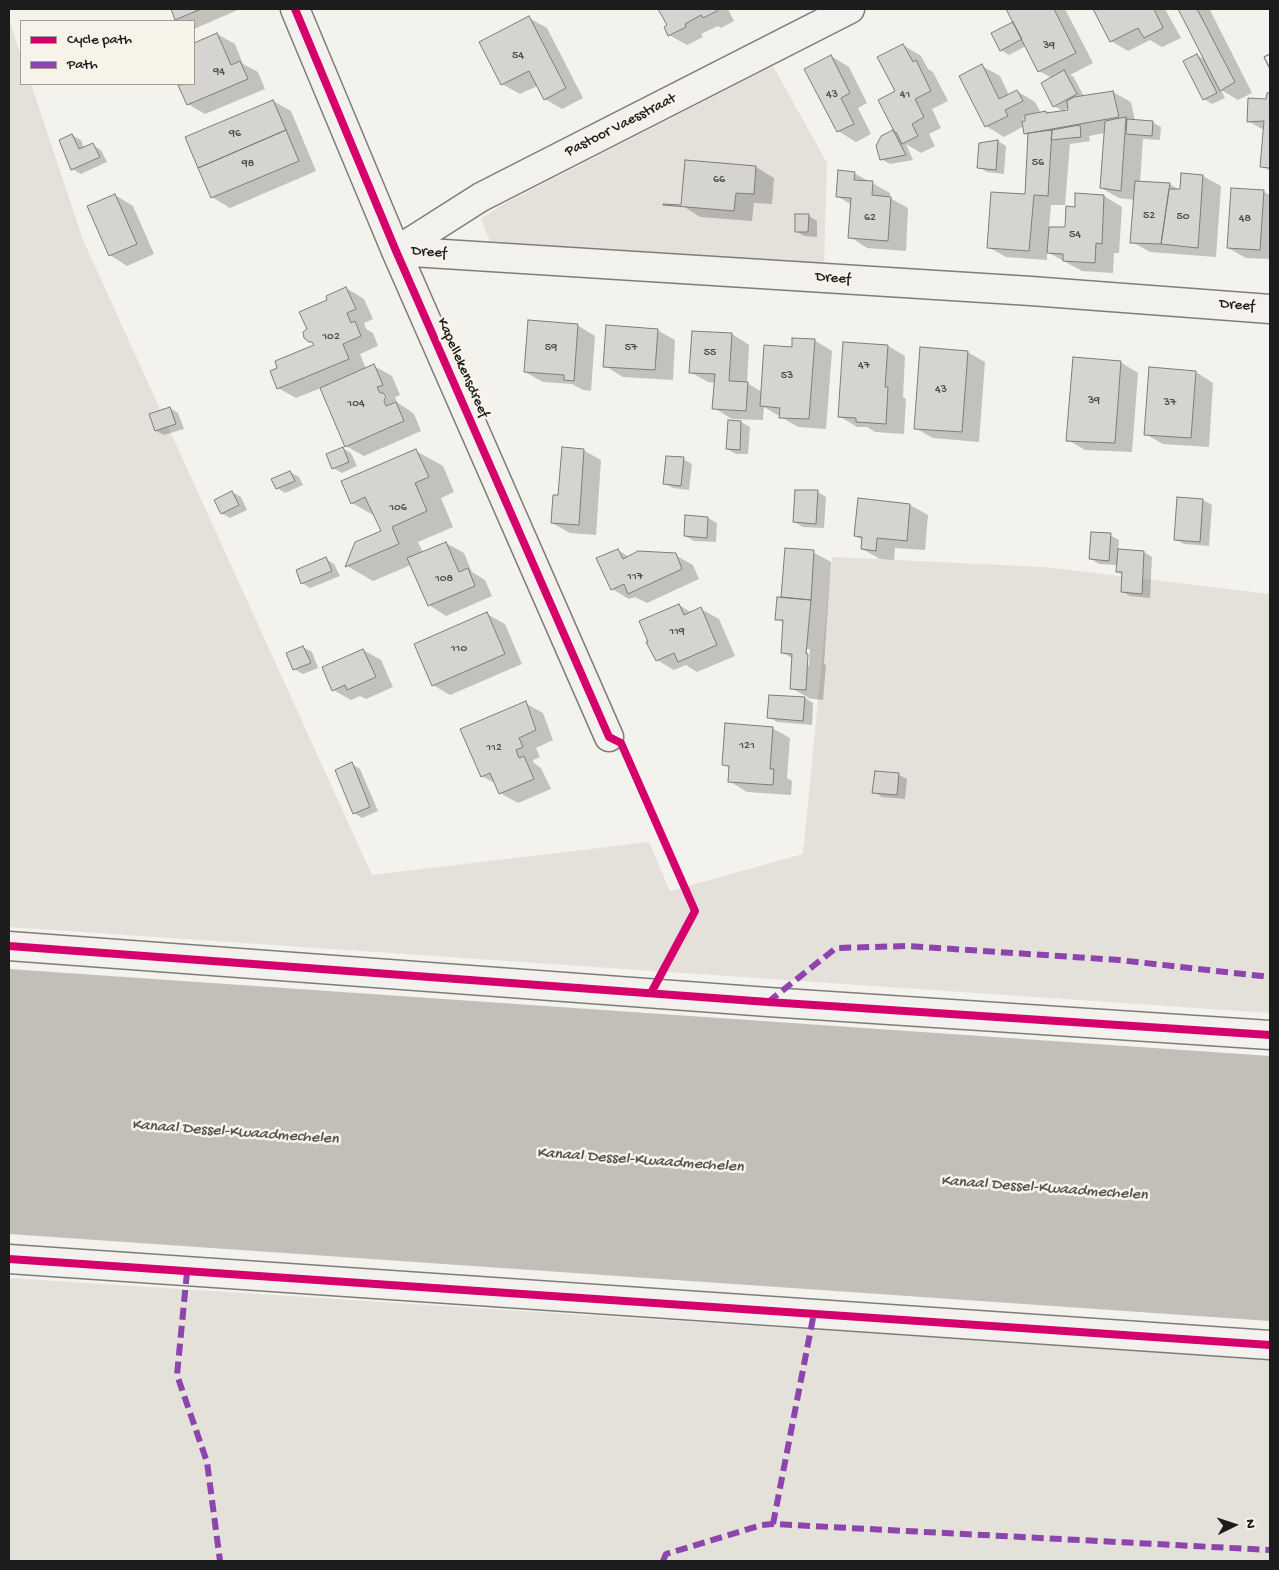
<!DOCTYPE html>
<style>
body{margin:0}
#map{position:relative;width:1279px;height:1570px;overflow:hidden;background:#f4f2ec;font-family:"Gochi Hand",sans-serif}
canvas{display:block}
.frame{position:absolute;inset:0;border:10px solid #1c1c1c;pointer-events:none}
.legend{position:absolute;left:20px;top:20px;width:175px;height:65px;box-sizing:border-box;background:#f7f3e8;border:1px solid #9f9d96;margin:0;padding:6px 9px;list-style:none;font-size:15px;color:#1c1c1c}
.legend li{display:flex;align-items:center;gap:10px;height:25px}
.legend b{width:25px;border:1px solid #9f9d96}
.north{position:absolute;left:1209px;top:1500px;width:50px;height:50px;-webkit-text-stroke:4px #f7f3e8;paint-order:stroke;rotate:86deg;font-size:14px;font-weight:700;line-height:20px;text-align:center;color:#1c1c1c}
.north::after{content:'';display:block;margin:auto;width:18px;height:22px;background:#1c1c1c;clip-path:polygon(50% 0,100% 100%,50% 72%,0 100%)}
</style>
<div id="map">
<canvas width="1279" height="1570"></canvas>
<div class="frame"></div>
<ul class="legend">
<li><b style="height:6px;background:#d6006c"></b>Cycle path</li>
<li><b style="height:6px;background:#8e44ad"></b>Path</li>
</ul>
<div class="north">N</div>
</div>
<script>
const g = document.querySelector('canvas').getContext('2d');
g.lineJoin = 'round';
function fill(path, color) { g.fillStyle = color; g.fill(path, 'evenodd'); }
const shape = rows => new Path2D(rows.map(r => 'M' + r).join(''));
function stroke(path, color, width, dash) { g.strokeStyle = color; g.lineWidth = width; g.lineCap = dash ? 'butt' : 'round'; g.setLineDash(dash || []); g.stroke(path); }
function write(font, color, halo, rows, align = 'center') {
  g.font = font + ' "Gochi Hand",sans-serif'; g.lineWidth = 5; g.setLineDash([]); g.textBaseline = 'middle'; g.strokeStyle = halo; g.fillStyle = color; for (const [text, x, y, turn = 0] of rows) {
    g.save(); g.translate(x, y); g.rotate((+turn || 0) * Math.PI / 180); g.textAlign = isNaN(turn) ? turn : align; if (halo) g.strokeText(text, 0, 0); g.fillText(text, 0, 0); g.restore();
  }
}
fill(shape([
 [9,19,21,56,21,84,31,84,83,240,372,875,649,842,670,891,803,854,832,557,1044,567,1270,594,1270,1013,9,927],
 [773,66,827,163,824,264,490,241,481,219,500,206],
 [9,1278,1270,1359,1270,1561,9,1561]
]), '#e4e1da');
fill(shape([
 [9,969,1270,1056,1270,1321,9,1234]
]), '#c2bfb8');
fill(shape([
 [172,9,240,9,194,29,194,21,181,21,176,19],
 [660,9,728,9,734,21,721,28,718,26,701,34,703,37,687,45,669,35,668,26],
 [1007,9,1065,9,1093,63,1070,75,1073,76,1084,96,1113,92,1131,102,1135,121,1152,122,1161,127,1160,140,1143,139,1140,183,1170,184,1181,191,1203,176,1221,186,1216,257,1150,252,1132,242,1135,200,1119,198,1101,188,1105,133,1089,136,1090,141,1070,144,1065,205,1051,205,1049,228,1066,229,1076,208,1076,195,1104,196,1122,207,1119,253,1114,253,1113,273,1082,271,1047,252,1047,260,1006,257,988,247,1026,195,1029,136,1025,133,1024,126,1004,137,986,126,982,66,1000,76,1009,95,1017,91,1035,102,1040,111,1034,115,1070,111,1069,107,1063,111,1054,106,1052,78,1039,71,1026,46,1009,55,1001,50,1016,25],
 [1026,118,1027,122,1023,122,1022,120],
 [1094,9,1165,9,1181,38,1162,47,1150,40,1128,51,1111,41],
 [1179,9,1208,9,1210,10,1252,93,1238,100,1221,90,1225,98,1212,104,1204,99,1197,55,1205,60],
 [529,18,547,28,583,98,562,109,545,99,537,86,520,94,502,84],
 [217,34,235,44,243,64,258,72,265,89,205,114,188,104,180,85,184,84,194,84,194,44],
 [903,45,921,56,928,69,933,72,948,101,932,109,941,128,929,134,935,146,921,153,906,144,913,160,890,164,881,159,893,131,896,133,880,100,896,92],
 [831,56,849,67,867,103,858,108,871,134,856,142,838,131],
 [1268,94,1270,94,1270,171,1262,166,1264,130,1248,121,1267,100],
 [273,101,291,111,316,171,230,208,212,197],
 [72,135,81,140,84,148,93,145,101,150,107,162,81,174,72,169],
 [998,141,1006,146,1004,174,987,172,979,167,980,144],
 [756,167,774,178,772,204,754,203,752,221,700,217,683,206],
 [854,173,890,193,890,198,908,208,906,251,867,248,850,237,852,205,837,196],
 [1264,192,1270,195,1270,259,1246,258,1228,248],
 [115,195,133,206,154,254,127,266,110,255],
 [809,216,817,221,817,237,804,236,796,231],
 [346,288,364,299,373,319,364,323,366,329,373,333,378,346,360,354,366,369,374,366,392,376,400,395,395,397,397,402,414,414,421,431,364,456,346,446,321,388,296,398,278,388,316,346,310,341,329,300],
 [385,395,387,395,382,407],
 [577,325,595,336,591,391,583,390,572,384,543,382,525,372],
 [657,330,675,340,673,380,623,377,605,366],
 [732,334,749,345,747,383,762,392,793,348,814,340,832,351,826,429,798,427,764,407,763,420,732,419,714,408,716,383,708,382,690,372],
 [888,346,905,356,903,397,906,399,904,434,875,432,867,427,857,427,839,416],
 [967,352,985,362,979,442,933,438,915,428],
 [1120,362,1138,373,1132,452,1085,450,1068,440],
 [1196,372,1213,383,1209,447,1163,444,1145,434],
 [170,408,178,413,184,429,164,435,156,431],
 [741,422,750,427,748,454,736,454,727,449],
 [342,448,351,453,357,466,342,473,333,468],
 [583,450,601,460,596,535,570,533,552,523,559,496],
 [416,451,443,466,454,492,441,498,453,527,418,542,423,553,446,543,464,553,472,572,485,580,492,596,446,616,429,605,411,565,373,581,347,566,356,543,382,532,375,516,352,503],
 [683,459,692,464,689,490,673,488,664,483],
 [290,472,299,477,303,485,285,493,277,488],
 [232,492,241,497,247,510,230,518,221,513],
 [818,492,826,497,824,528,803,527,794,522],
 [1178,498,1203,500,1212,505,1209,546,1184,544,1176,539],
 [910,505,928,515,925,550,895,548,894,560,880,559,862,549,863,540,855,536],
 [686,516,708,518,717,523,716,542,694,541,685,536],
 [1110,535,1119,540,1118,551,1144,552,1152,557,1150,598,1130,596,1122,591,1123,575,1117,572,1118,565,1099,564,1091,559],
 [786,549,813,552,831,562,824,664,826,665,823,700,805,698,809,698,791,688,793,659,782,652,784,623,777,619,782,599],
 [807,649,810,649,809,666,806,663],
 [618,550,629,557,675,555,693,565,699,579,647,603,635,597,629,599,612,589],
 [326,559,334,564,340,576,310,588,302,583],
 [679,605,692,613,701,609,719,619,735,656,697,672,686,665,674,670,657,660],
 [487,614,505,624,522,664,450,695,433,685],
 [303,647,312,652,318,668,303,674,294,669],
 [363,650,381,660,393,687,366,699,360,696,351,700,333,690],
 [805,698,813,703,812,725,777,722,769,717],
 [525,703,543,713,553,740,536,748,540,757,533,760,534,763,541,768,551,789,518,803,500,793,496,784,482,776],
 [772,728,790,738,787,778,792,781,791,795,747,792,729,781,730,768,723,764],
 [352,764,360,769,378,811,362,818,354,813],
 [899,775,907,779,905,799,882,797,874,792]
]), '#0003');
const building = shape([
 [171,9,201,9,175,20,171,9],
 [658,9,716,9,717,11,703,18,701,15,685,24,686,27,668,36,664,27,667,25,658,9],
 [1006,9,1054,9,1076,53,1038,72,1006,9],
 [1093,9,1154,9,1163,28,1144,38,1138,28,1110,42,1093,9],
 [1178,9,1197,9,1235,82,1220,91,1178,9],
 [529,16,566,88,544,100,529,71,501,85,479,42,529,16],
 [1013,22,1022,39,1000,51,991,33,1013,22],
 [217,33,231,65,240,61,248,79,187,105,178,85,194,84,194,43,217,33],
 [903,44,913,62,916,60,931,91,915,99,924,117,912,124,918,136,902,144,896,132,895,133,878,100,895,91,877,57,903,44],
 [1197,54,1217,93,1203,100,1183,61,1197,54],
 [1270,54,1270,69,1264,57,1270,54],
 [1270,54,1270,69,1264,57,1270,54],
 [831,55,850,93,841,98,854,124,837,132,804,69,831,55],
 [982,64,999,99,1017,90,1023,101,1005,110,1008,116,985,127,959,76,982,64],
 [1064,70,1077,94,1053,107,1041,83,1064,70],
 [1113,91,1119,117,1024,134,1022,121,1025,121,1025,115,1046,111,1046,113,1068,110,1067,101,1074,97,1113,91],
 [1270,92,1270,168,1260,167,1264,121,1247,122,1248,98,1266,99,1267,93,1270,92],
 [273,100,286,130,198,168,185,137,273,100],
 [1126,117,1121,191,1100,188,1105,121,1126,117],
 [1127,119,1153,121,1152,136,1126,134,1127,119],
 [1080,125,1081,137,1051,140,1052,130,1080,125],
 [286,130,299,161,211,198,198,168,286,130],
 [893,130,906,155,880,160,876,146,881,136,893,130],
 [1052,130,1048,196,1034,195,1029,251,987,248,991,192,1025,194,1028,133,1052,130],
 [72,134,79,149,93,143,100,157,71,170,59,140,72,134],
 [998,140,996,170,977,168,979,143,998,140],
 [685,160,756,166,754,194,736,193,734,211,663,205,663,204,681,205,685,160],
 [838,170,855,172,854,180,873,181,872,195,891,197,888,241,848,238,851,198,836,197,838,170],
 [1181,173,1203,175,1198,248,1161,244,1169,189,1180,189,1181,173],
 [1135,181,1170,183,1161,244,1130,243,1135,181],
 [1231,188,1264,190,1260,250,1227,248,1231,188],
 [1075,193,1104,195,1102,244,1096,243,1095,263,1063,261,1063,254,1047,253,1049,227,1065,227,1066,206,1075,207,1075,193],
 [115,194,137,244,109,256,87,206,115,194],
 [795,214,809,214,808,232,795,232,795,214],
 [346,287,356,309,347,313,351,323,355,321,361,336,343,344,349,359,277,389,270,371,277,368,275,361,314,345,312,342,309,342,304,338,303,332,307,329,299,312,327,300,326,296,346,287],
 [528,320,578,324,574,381,564,380,564,375,524,372,528,320],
 [606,325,658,329,655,370,603,367,606,325],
 [692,331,732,333,729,381,748,382,746,411,712,409,715,374,689,373,692,331],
 [792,338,815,339,809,419,779,418,780,408,760,406,764,345,792,347,792,338],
 [843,342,888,345,885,387,888,387,886,424,856,422,856,418,838,417,843,342],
 [920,347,968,351,962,432,914,429,920,347],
 [1073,357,1121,361,1115,443,1066,441,1073,357],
 [374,364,383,385,377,387,380,393,383,393,386,396,384,401,386,406,396,402,404,421,345,447,320,388,374,364],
 [1149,367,1196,371,1191,438,1144,435,1149,367],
 [170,407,176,424,155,431,149,414,170,407],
 [728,420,741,421,740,450,726,449,728,420],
 [343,447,349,462,332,469,326,454,343,447],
 [562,447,584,449,579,525,551,523,553,495,558,495,562,447],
 [416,449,429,477,415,483,427,511,392,527,399,544,345,567,355,542,381,531,365,497,351,504,341,481,416,449],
 [666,456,684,457,681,486,663,484,666,456],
 [290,471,295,481,276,489,271,479,290,471],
 [795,490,818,490,816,524,793,522,795,490],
 [232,491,239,505,221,514,214,500,232,491],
 [1177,497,1203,499,1200,542,1174,540,1177,497],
 [858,498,910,504,907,541,877,538,876,551,861,549,862,537,854,536,858,498],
 [685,515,708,517,707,538,684,536,685,515],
 [1091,532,1111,533,1109,561,1089,559,1091,532],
 [446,542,459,572,468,568,475,586,428,606,407,558,446,542],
 [785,548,814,550,811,600,781,597,785,548],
 [618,549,623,559,638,551,676,553,682,569,628,594,624,584,611,590,596,558,618,549],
 [1118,549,1144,551,1142,594,1121,592,1122,572,1116,572,1118,549],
 [326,557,332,571,301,584,296,570,326,557],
 [777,597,811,600,806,654,808,654,806,690,790,689,792,654,781,653,783,620,775,620,777,597],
 [679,604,684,615,701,607,717,645,678,662,674,653,656,661,646,642,648,642,639,621,679,604],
 [487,612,505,654,432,686,414,644,487,612],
 [303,646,311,663,293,670,286,653,303,646],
 [363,649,376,677,347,690,345,685,332,691,322,667,363,649],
 [769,695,805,697,803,721,767,718,769,695],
 [526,701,536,730,519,738,523,747,516,750,519,758,524,756,534,779,499,794,490,773,481,777,460,729,526,701],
 [725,723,773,727,770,769,774,769,773,785,728,782,729,766,722,765,725,723],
 [352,762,370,807,353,814,335,770,352,762],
 [875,771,899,773,897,795,872,793,875,771]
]);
fill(building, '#d5d4d0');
stroke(building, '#7d7c7a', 1);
const minor = shape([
 [295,9,396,251,609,737],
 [396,251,1031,291,1270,309],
 [396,251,481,197,850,9],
 [9,946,768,1002,1270,1035],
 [9,1259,1270,1345]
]);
stroke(minor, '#7d7c7a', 31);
stroke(minor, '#f2f1ed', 28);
stroke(shape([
 [768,1002,836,948,908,946,1119,960,1270,977],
 [187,1272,177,1375,207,1462,220,1561],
 [773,1524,814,1313],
 [663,1561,666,1554,762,1525,773,1524,1270,1550]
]), '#8e44ad', 6, [12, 6]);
stroke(shape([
 [295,9,396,251,609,737,621,743,695,911,651,993],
 [9,946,768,1002,1270,1035],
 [9,1259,1270,1345]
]), '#d6006c', 8);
write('12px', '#4a4a49', null, [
 ["39",1049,46],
 ["54",518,56],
 ["94",219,72],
 ["43",832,95],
 ["41",905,95],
 ["96",235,134],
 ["56",1038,163],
 ["98",248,164],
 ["66",719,180],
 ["52",1149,216],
 ["50",1183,217],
 ["62",870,218],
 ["48",1245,219],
 ["54",1075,235],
 ["102",331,337],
 ["59",551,348],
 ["57",631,348],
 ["55",710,353],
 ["47",864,366],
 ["53",787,376],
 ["43",941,390],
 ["39",1094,401],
 ["37",1170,403],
 ["104",356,404],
 ["106",398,508],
 ["117",635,577],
 ["108",444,579],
 ["119",677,632],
 ["110",459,649],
 ["121",747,746],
 ["112",494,748]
]);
write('15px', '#1c1c1c', '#f7f3e8', [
 ["Pastoor Vaesstraat",621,126,-27],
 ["Dreef",429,253,4],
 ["Dreef",833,279,4],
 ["Dreef",1237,306,4],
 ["Kapellekensdreef",462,368,66]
]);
write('italic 16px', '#565452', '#f7f3e8', [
 ["Kanaal Dessel-Kwaadmechelen",235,1133,4],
 ["Kanaal Dessel-Kwaadmechelen",640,1161,4],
 ["Kanaal Dessel-Kwaadmechelen",1044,1189,4]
]);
</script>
